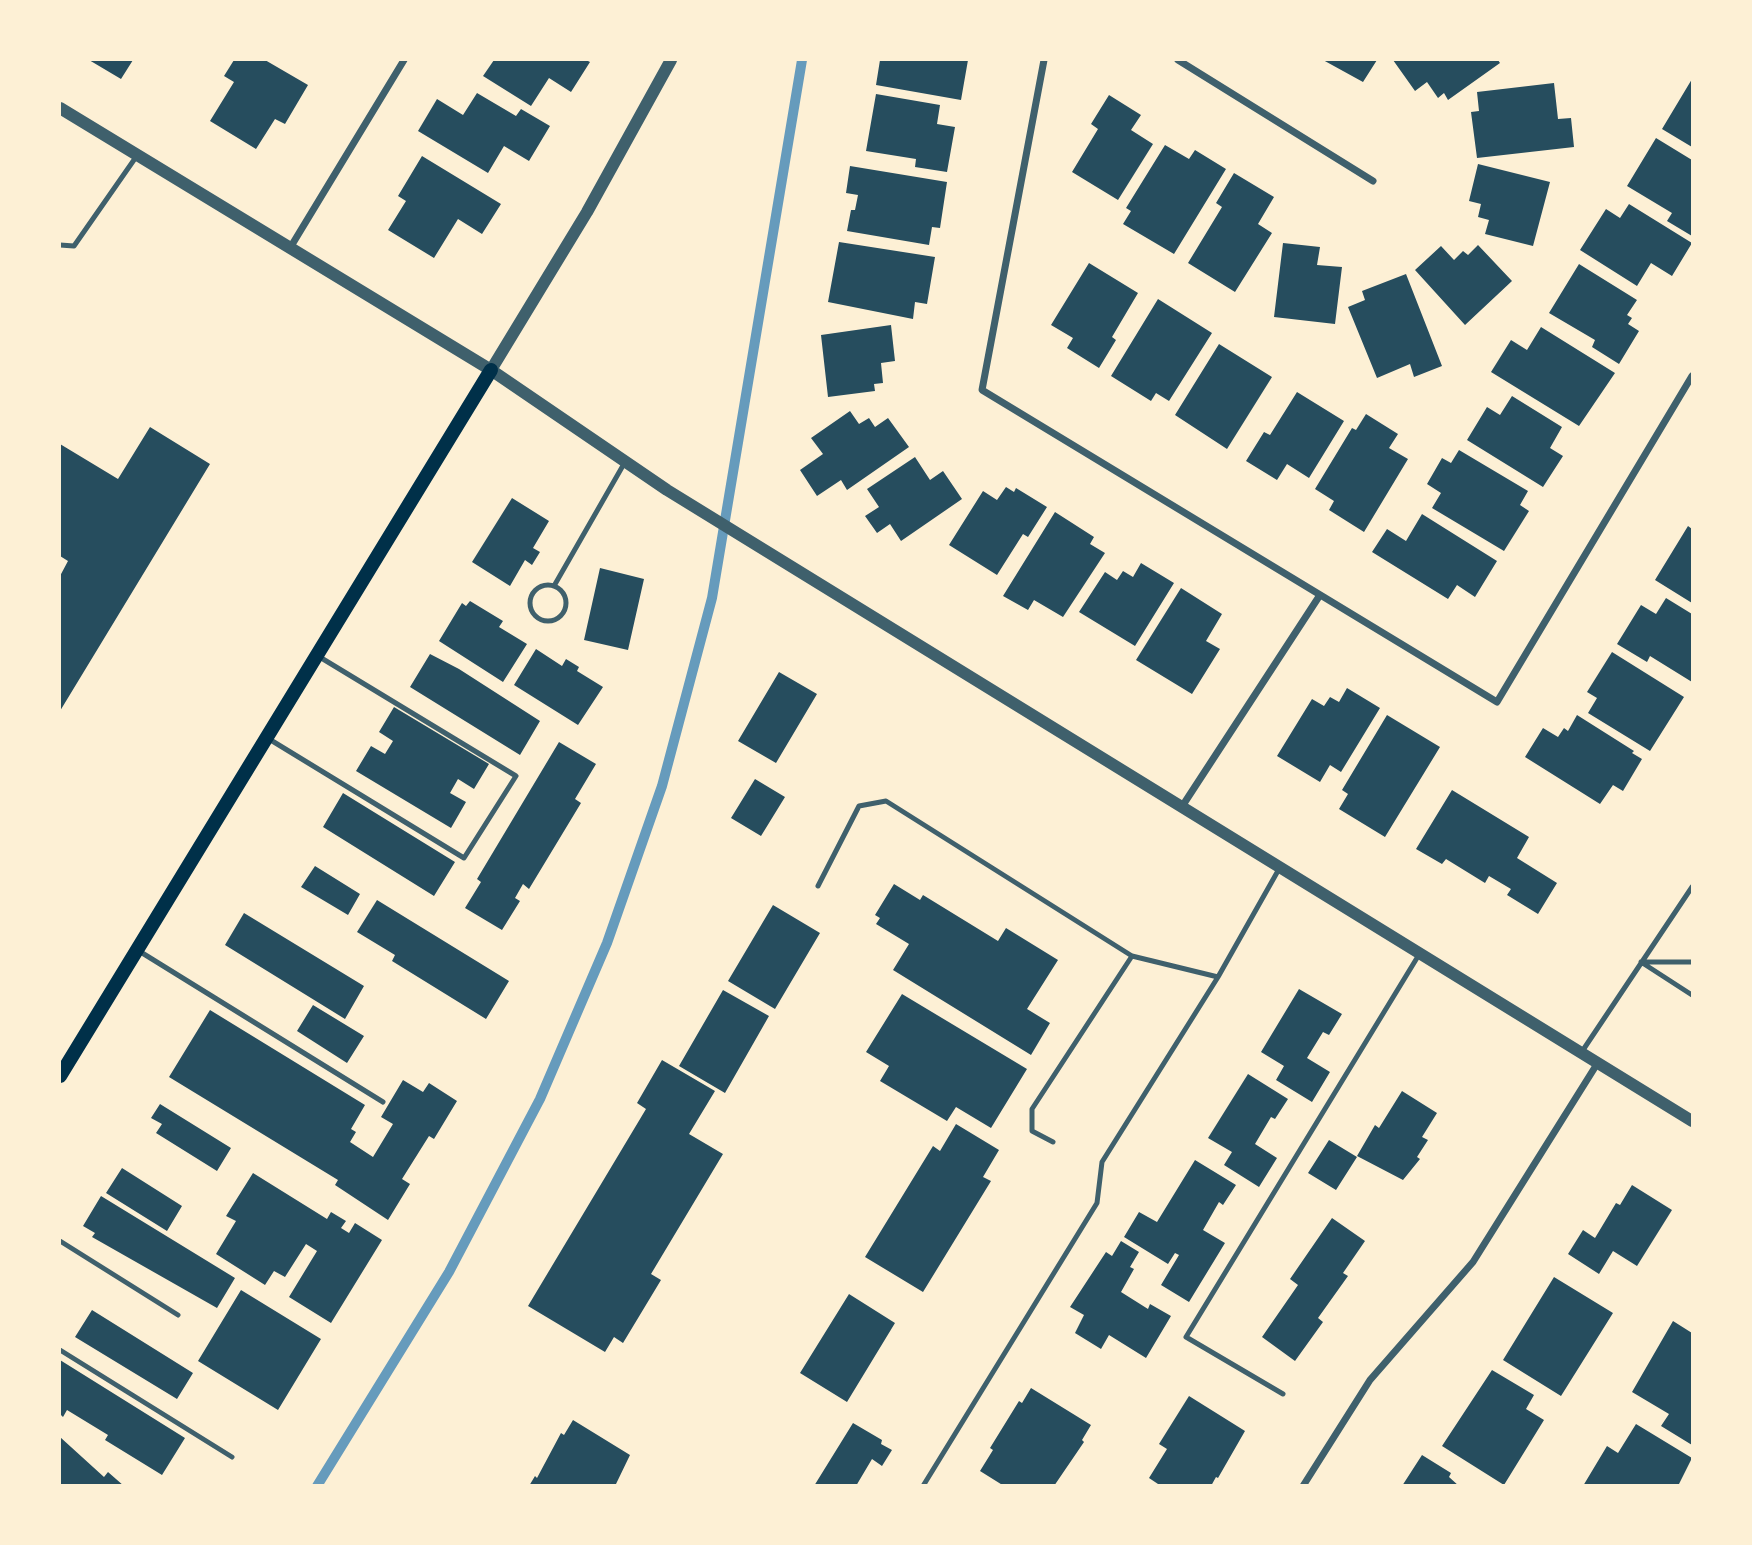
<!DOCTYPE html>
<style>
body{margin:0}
#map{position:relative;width:1752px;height:1545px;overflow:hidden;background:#fdf0d5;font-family:"Fira Sans",sans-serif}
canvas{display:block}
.frame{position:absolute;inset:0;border:61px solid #fdf0d5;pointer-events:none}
</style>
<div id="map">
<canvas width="1752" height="1545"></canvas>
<div class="frame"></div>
</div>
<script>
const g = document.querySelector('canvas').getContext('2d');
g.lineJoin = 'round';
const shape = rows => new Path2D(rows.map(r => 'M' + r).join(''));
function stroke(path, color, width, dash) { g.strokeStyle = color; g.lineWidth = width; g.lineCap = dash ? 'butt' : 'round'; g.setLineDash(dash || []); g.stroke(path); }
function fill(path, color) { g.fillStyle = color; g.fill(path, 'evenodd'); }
stroke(shape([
 [317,1486,449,1272,540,1099,607,943,662,786,712,598,802,60]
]), '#669bbc', 10);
fill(shape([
 [89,60,133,60,121,79],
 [234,60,265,60,308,85,285,124,275,119,256,149,210,121,234,82,224,76],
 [494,60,586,60,590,62,571,92,549,78,531,106,483,76],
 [880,60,968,60,961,100,876,85],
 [1323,60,1377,60,1363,82],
 [1393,60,1498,60,1500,63,1448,100,1444,93,1438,98,1427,82,1415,91],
 [1692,79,1692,147,1662,129],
 [1554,83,1558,119,1571,118,1574,147,1477,158,1471,112,1479,111,1477,92],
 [477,93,516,116,521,109,550,126,529,161,504,146,488,173,418,131,437,99,463,115],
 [876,94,940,105,937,124,955,127,947,172,915,167,916,159,866,151],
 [1109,95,1141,115,1131,130,1153,144,1118,200,1072,172,1098,129,1091,124],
 [1656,138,1692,160,1692,236,1667,221,1672,213,1627,186],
 [1165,145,1189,159,1195,150,1226,169,1174,254,1123,224,1131,211,1126,208],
 [422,156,501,204,482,234,458,219,434,258,388,230,406,201,398,196],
 [1478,164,1550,182,1533,246,1485,234,1489,220,1478,217,1481,204,1469,201],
 [850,166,947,182,940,228,932,227,929,245,847,231,851,210,855,210,858,195,846,193],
 [1234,173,1274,197,1258,224,1272,233,1235,292,1188,263,1222,207,1216,203],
 [1629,204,1692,243,1672,276,1651,263,1637,286,1580,250,1606,209,1620,218],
 [839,242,935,257,927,304,915,302,913,319,828,302],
 [1283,243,1320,247,1317,265,1342,267,1335,324,1274,317],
 [1478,245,1512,281,1465,325,1415,270,1441,246,1454,260,1463,251,1468,255],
 [1089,263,1138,293,1112,337,1116,340,1099,368,1067,348,1073,338,1051,325],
 [1579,264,1637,300,1627,315,1632,318,1628,324,1639,331,1619,364,1592,347,1595,340,1549,313],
 [1406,274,1442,366,1414,377,1410,364,1377,378,1348,307,1365,300,1362,291],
 [1158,299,1212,333,1169,401,1156,393,1151,401,1111,376],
 [891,325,895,361,881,363,883,383,874,384,875,391,828,397,821,335],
 [1541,327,1615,373,1579,426,1491,372,1511,340,1527,350],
 [1219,344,1272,377,1227,449,1175,415],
 [1297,392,1344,421,1309,478,1287,464,1277,480,1246,461,1264,432,1270,435],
 [1512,396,1562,427,1550,448,1563,456,1543,487,1467,440,1487,407,1500,415],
 [850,411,859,424,869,418,875,427,888,418,909,447,847,490,841,480,817,496,800,470,823,454,811,438],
 [1366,414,1398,434,1389,448,1408,459,1364,532,1329,510,1334,501,1315,489,1352,428,1356,430],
 [150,427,210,464,60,711,60,576,68,561,60,556,60,444,118,479],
 [1459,450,1528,491,1520,505,1529,511,1504,551,1432,508,1441,493,1427,484,1442,458,1451,463],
 [915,457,930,480,943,471,962,499,901,541,890,524,877,533,865,516,879,507,867,489],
 [1006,487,1014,492,1016,488,1047,507,1028,537,1023,534,997,575,949,545,983,491,997,500],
 [512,498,549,521,533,548,540,552,532,565,525,560,510,586,472,562],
 [1055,512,1094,537,1090,544,1105,553,1063,617,1034,600,1028,610,1003,596],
 [1422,514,1497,561,1475,597,1457,585,1448,599,1372,552,1387,529,1406,541],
 [1688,526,1692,529,1692,603,1655,580],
 [1141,563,1174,583,1135,646,1079,612,1105,572,1117,580,1123,571,1133,577],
 [600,568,644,579,628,650,584,640],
 [1181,588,1222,614,1206,641,1220,649,1192,694,1136,660],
 [1666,598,1692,614,1692,682,1650,656,1647,662,1617,644,1641,605,1656,614],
 [470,601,503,621,499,627,527,644,503,682,439,641,462,603,466,606],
 [536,649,562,666,566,659,579,667,577,671,603,687,578,725,514,685],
 [1612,652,1684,697,1650,751,1588,713,1597,698,1587,692],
 [430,654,459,669,540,721,520,755,410,687],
 [779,672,817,694,776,763,738,741],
 [1347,688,1380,708,1341,772,1330,765,1320,782,1277,756,1312,699,1324,706,1330,697,1339,702],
 [394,707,489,764,474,789,458,779,450,793,466,802,451,828,356,771,371,746,385,754,393,741,379,732],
 [1387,715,1440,747,1385,837,1339,809,1348,794,1342,790],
 [1577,715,1634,751,1632,753,1642,759,1623,791,1613,785,1600,804,1525,757,1543,728,1558,737,1564,728,1568,731],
 [559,742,596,764,575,799,581,803,529,889,523,884,515,898,520,901,502,930,465,908,481,882,477,879],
 [755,779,785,797,761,836,731,818],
 [1452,790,1529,837,1517,858,1557,883,1538,914,1507,895,1511,889,1489,876,1485,883,1446,859,1442,864,1416,849],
 [343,793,455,862,434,896,323,827],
 [315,866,360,894,348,915,301,887],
 [894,884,920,900,923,895,998,941,1006,928,1058,960,1027,1009,1050,1023,1031,1055,893,970,909,944,876,924,880,918,875,915],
 [377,900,509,981,486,1019,392,961,395,955,357,932],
 [773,905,820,933,775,1009,728,981],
 [244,913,364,986,345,1019,225,945],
 [1299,989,1342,1014,1329,1035,1323,1032,1307,1058,1330,1072,1312,1102,1276,1080,1284,1066,1261,1052],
 [723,990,769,1016,725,1093,679,1066],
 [902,994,1027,1069,991,1128,956,1107,947,1121,880,1081,889,1066,866,1052],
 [313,1005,364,1036,347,1063,297,1031],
 [210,1010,365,1105,351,1129,356,1132,350,1142,373,1157,393,1124,381,1117,403,1080,423,1092,429,1083,457,1101,434,1139,429,1136,402,1179,410,1184,388,1220,335,1185,338,1180,169,1077],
 [662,1060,715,1091,689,1134,723,1154,651,1274,661,1280,623,1343,614,1337,605,1352,528,1306,646,1109,637,1103],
 [1248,1074,1288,1099,1275,1119,1271,1117,1255,1144,1277,1158,1259,1187,1224,1165,1232,1152,1208,1138],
 [1402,1091,1437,1113,1422,1137,1428,1140,1417,1157,1420,1159,1403,1180,1357,1156,1375,1125,1379,1128],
 [160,1104,231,1148,217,1171,156,1133,162,1124,151,1118],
 [956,1124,999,1150,983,1177,991,1181,923,1292,865,1257,933,1146,940,1151],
 [1329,1140,1357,1157,1336,1190,1308,1173],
 [1195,1160,1236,1185,1223,1205,1219,1202,1203,1230,1225,1243,1189,1302,1161,1285,1179,1255,1175,1253,1168,1264,1124,1237,1139,1212,1157,1222],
 [122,1168,182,1206,167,1231,106,1193],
 [253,1173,327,1219,331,1212,346,1221,341,1228,349,1233,355,1223,382,1240,331,1323,289,1297,317,1251,306,1244,285,1277,274,1271,265,1285,216,1254,236,1221,226,1216],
 [1632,1185,1672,1210,1637,1266,1613,1251,1599,1274,1568,1254,1583,1230,1595,1238,1616,1203,1620,1205],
 [101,1196,235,1278,217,1308,92,1237,95,1233,83,1226],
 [1332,1218,1365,1241,1343,1273,1348,1276,1318,1318,1323,1322,1295,1361,1262,1337,1298,1285,1290,1279],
 [1121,1241,1139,1252,1130,1267,1134,1269,1121,1292,1148,1309,1150,1304,1171,1316,1146,1358,1109,1335,1101,1349,1075,1333,1084,1315,1070,1307,1106,1252,1112,1256],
 [1554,1277,1613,1313,1561,1396,1503,1360],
 [241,1290,321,1339,278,1410,198,1361],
 [849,1294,895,1323,847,1402,800,1373],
 [92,1310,193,1373,177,1399,75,1337],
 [1673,1321,1692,1333,1692,1445,1661,1426,1669,1414,1632,1392],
 [60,1360,185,1438,162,1475,105,1440,108,1435,67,1410,63,1417,60,1414],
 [1492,1370,1534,1395,1526,1409,1544,1420,1504,1485,1442,1446],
 [1031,1388,1091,1425,1082,1440,1084,1442,1054,1486,1004,1486,980,1471,993,1450,990,1448,1019,1401,1022,1403],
 [1189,1396,1245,1431,1218,1478,1216,1477,1211,1486,1161,1486,1149,1478,1167,1449,1159,1444],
 [573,1420,630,1455,616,1484,529,1486,535,1476,537,1478,561,1433,564,1435],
 [853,1423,882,1440,881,1444,892,1450,882,1466,872,1459,856,1486,814,1486],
 [1636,1424,1692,1458,1678,1486,1583,1486,1607,1446,1618,1453],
 [60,1437,104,1477,108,1472,124,1486,60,1486],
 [1422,1455,1451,1473,1449,1477,1459,1486,1402,1486]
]), '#264d5e');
stroke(shape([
 [60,245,74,246,136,157],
 '530 603a18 18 0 1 1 36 0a18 18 0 1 1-36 0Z',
 [554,586,625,462],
 [269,739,464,858,516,776,318,656],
 [818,886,859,806,886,801,1132,956,1218,977],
 [139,951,383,1102],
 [1641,962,1692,995],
 [1641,962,1692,962],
 [1581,1053,1692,887],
 [1053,1142,1032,1131,1032,1109,1132,956],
 [60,1241,178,1315],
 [60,1350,232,1457],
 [1283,1394,1186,1337,1420,953],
 [923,1486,1097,1203,1102,1162,1218,977,1279,869]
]), '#3f606c', 5);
stroke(shape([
 [1044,60,982,390,1497,702,1692,376],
 [1178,60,1373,181],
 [290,248,404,60],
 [1183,805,1320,595],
 [1303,1486,1370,1380,1473,1262,1597,1064]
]), '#3f606c', 7);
stroke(shape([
 [60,108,491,370,667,490,1692,1121],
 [491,370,587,212,671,60]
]), '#3f606c', 12);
stroke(shape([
 [60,1076,491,370]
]), '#003049', 14);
</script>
